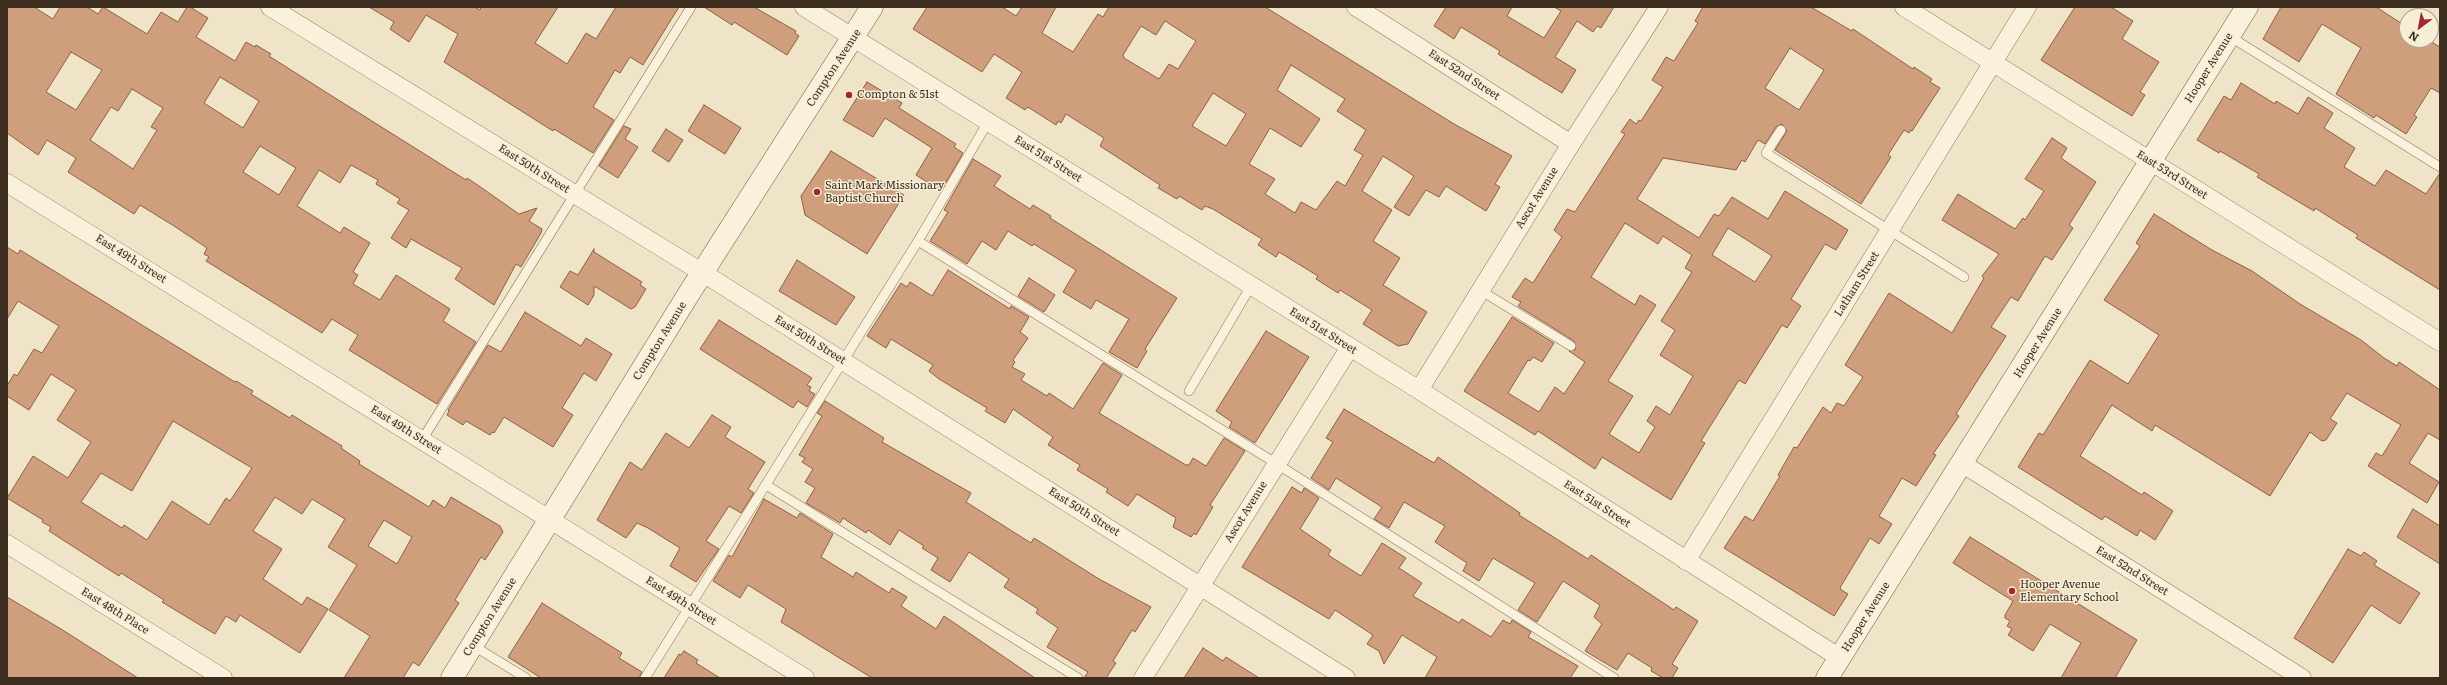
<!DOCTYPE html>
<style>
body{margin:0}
#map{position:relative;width:2447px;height:685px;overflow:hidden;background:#f0e4c8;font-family:Literata,serif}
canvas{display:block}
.frame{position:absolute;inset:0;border:8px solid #3d2e20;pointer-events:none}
.north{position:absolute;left:2399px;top:8px;width:40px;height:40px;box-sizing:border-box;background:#f7eed8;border:1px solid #ada18e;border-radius:50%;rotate:212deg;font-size:11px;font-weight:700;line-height:16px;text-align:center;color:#3d2e20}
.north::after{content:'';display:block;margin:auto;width:14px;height:18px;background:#9e2a2b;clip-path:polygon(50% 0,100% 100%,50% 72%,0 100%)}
</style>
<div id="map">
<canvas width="2447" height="685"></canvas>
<div class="frame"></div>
<div class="north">N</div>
</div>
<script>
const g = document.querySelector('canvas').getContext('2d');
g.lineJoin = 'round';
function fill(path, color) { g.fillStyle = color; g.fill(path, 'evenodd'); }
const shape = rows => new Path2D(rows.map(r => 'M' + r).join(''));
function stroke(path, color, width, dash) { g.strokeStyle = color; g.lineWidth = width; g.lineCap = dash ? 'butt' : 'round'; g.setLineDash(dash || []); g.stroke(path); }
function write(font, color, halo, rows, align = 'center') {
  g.font = font + ' Literata,serif'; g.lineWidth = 3; g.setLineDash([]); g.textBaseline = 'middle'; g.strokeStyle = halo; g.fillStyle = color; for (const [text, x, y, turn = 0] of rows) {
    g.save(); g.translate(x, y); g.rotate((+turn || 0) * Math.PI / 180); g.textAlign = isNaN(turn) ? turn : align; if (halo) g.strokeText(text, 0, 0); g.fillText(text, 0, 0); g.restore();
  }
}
const building = shape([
 [7,7,34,7,53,19,60,7,87,7,98,14,103,7,147,34,161,12,178,22,187,7,190,7,208,18,196,37,235,61,246,42,255,47,256,45,271,54,269,56,324,91,466,180,467,178,479,186,519,214,537,208,529,221,542,229,541,233,521,267,516,264,494,305,455,279,462,268,411,239,406,248,391,238,409,210,397,203,400,199,376,184,378,180,351,165,340,183,319,170,297,206,340,233,344,227,370,243,353,272,358,275,353,284,380,300,396,275,450,309,443,321,476,342,437,404,349,350,358,335,332,319,322,333,206,261,209,257,204,254,207,248,174,226,140,205,134,214,68,172,76,158,47,140,38,155,7,133,7,7],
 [71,52,102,70,76,110,46,92,71,52],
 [220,77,259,101,243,128,204,103,220,77],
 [132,89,163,108,151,127,157,130,133,169,90,140,111,107,118,111,132,89],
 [260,146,296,168,279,195,243,172,260,146],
 [369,7,475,7,480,10,481,7,558,7,535,43,567,64,586,33,596,39,616,7,679,7,643,65,630,57,620,73,615,70,593,107,614,120,593,153,554,129,553,131,444,62,458,34,426,15,409,42,390,29,394,22,369,7],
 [704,7,754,7,796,31,795,33,799,36,787,55,734,22,732,25,704,7],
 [927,7,1002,7,1016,16,1022,7,1056,7,1042,33,1073,52,1098,14,1103,17,1109,7,1265,7,1454,124,1512,156,1495,184,1500,187,1486,211,1446,186,1439,197,1426,190,1409,216,1394,207,1414,176,1383,156,1362,191,1392,210,1373,241,1400,258,1383,285,1427,312,1408,344,1398,346,1363,324,1372,310,1340,290,1338,293,1316,279,1318,276,1279,252,1276,257,1258,245,1262,239,1213,209,1205,206,1202,210,1179,196,1177,199,1158,188,1160,185,1100,146,1104,138,1066,114,1061,123,1058,121,1056,125,1028,107,1025,110,1006,98,1022,72,994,54,982,72,913,29,927,7],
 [1165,21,1196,41,1178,69,1169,64,1159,79,1124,58,1123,55,1141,26,1156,35,1165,21],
 [1291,65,1345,99,1337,111,1366,130,1354,150,1363,155,1345,186,1337,181,1316,210,1301,202,1295,213,1265,194,1275,179,1249,164,1270,128,1301,147,1320,119,1277,90,1291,65],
 [1213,93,1246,114,1226,146,1192,126,1213,93],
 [1446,7,1512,7,1507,16,1544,38,1561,11,1554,7,1614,7,1601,28,1597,26,1593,32,1577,21,1555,57,1576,70,1562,93,1498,54,1500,51,1461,27,1454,39,1434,26,1446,7],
 [1703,7,1811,7,1852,31,1853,29,1913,69,1914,67,1932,79,1930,82,1940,88,1912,131,1911,130,1909,133,1904,130,1888,155,1891,157,1861,204,1775,150,1787,131,1782,124,1776,127,1765,144,1758,140,1745,162,1742,160,1736,170,1663,158,1637,199,1699,238,1714,214,1719,216,1732,197,1768,219,1785,191,1848,230,1836,250,1825,244,1817,257,1791,299,1801,306,1787,328,1782,325,1745,384,1739,380,1701,441,1705,443,1671,500,1602,457,1595,469,1538,431,1535,435,1464,391,1512,317,1554,343,1542,362,1533,357,1530,361,1528,360,1508,393,1539,412,1555,387,1564,394,1585,362,1569,351,1576,349,1574,341,1518,306,1521,302,1512,297,1525,278,1533,283,1562,237,1554,230,1567,209,1575,212,1625,134,1621,132,1630,119,1636,124,1639,120,1641,121,1663,87,1652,80,1666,57,1674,61,1698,23,1695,21,1703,7],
 [1790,48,1824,70,1799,110,1765,88,1790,48],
 [1625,223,1658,244,1663,236,1692,255,1685,268,1692,272,1661,321,1675,330,1660,355,1693,376,1670,415,1656,406,1647,421,1655,427,1639,453,1609,434,1633,396,1608,381,1656,305,1640,295,1635,305,1591,277,1625,223],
 [1728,228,1772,256,1755,282,1712,255,1728,228],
 [2075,7,2111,7,2133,21,2122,39,2159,62,2140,92,2145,95,2132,116,2041,60,2075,7],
 [2281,7,2376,7,2407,27,2407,40,2428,40,2440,47,2440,93,2431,88,2414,115,2417,117,2406,134,2376,115,2374,118,2336,94,2361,48,2322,24,2299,62,2263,39,2281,7],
 [867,82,902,103,899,108,956,144,954,147,963,153,941,191,916,175,932,148,885,118,873,137,843,120,867,82],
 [2241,83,2275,104,2276,101,2298,114,2308,97,2333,113,2324,128,2355,148,2344,167,2375,186,2386,170,2426,194,2440,173,2440,290,2356,238,2358,235,2315,208,2314,211,2257,177,2259,174,2220,151,2219,153,2197,140,2224,96,2231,100,2241,83],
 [704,105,741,128,725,154,688,131,704,105],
 [624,126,631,129,625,139,638,147,618,178,599,166,624,126],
 [666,129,683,140,669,162,652,151,666,129],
 [2052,138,2067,148,2061,158,2096,182,2069,225,2073,228,2052,260,2045,256,2018,301,2011,297,1991,327,2006,336,1956,414,1959,416,1933,454,1936,455,1916,486,1902,478,1879,516,1892,524,1879,544,1870,538,1841,586,1840,589,1848,594,1834,616,1724,548,1745,516,1753,521,1780,476,1778,475,1794,447,1797,448,1823,407,1831,413,1837,403,1844,406,1863,377,1845,365,1889,293,1952,333,1984,278,1982,276,1999,254,1942,220,1958,194,2015,229,2023,218,2025,220,2044,191,2025,179,2052,138],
 [831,151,904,195,867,254,805,215,801,196,831,151],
 [973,159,1001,176,994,186,1030,209,1033,205,1051,216,1050,218,1177,298,1145,349,1147,351,1137,368,1109,352,1129,319,1096,300,1091,309,1063,292,1076,270,1034,244,1032,246,1008,231,996,250,982,241,967,264,930,241,948,212,944,210,973,159],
 [2154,214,2212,250,2252,271,2300,304,2361,340,2384,358,2397,366,2399,362,2440,390,2440,440,2428,433,2409,463,2439,482,2427,503,2368,466,2376,453,2382,456,2401,425,2347,393,2330,419,2337,423,2326,440,2322,441,2310,432,2270,496,2155,425,2152,431,2112,405,2080,456,2142,495,2144,492,2173,511,2155,540,2140,530,2137,536,2105,516,2102,520,2018,467,2039,433,2043,435,2090,360,2128,384,2159,335,2104,300,2140,246,2136,243,2154,214],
 [7,247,18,254,20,250,202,362,235,382,236,381,253,391,251,394,290,418,292,415,342,446,341,448,360,461,359,464,429,507,433,500,445,508,451,497,500,526,503,532,485,560,481,557,455,600,459,603,419,666,413,662,403,678,344,678,370,636,329,610,357,565,328,547,345,519,312,499,302,514,275,497,253,531,282,549,263,579,302,605,307,597,328,609,300,653,240,615,236,622,226,616,215,634,162,602,164,600,121,573,119,576,49,531,51,527,42,522,43,520,7,498,33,456,68,478,91,442,57,420,76,390,51,374,29,410,7,396,7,386,14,374,17,376,34,349,42,353,59,326,18,301,7,319,7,247],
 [173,421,252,468,230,501,226,498,209,525,172,501,147,540,124,525,122,528,81,502,101,473,132,491,173,421],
 [384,520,412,537,397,564,368,546,384,520],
 [594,249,594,252,642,282,640,285,646,289,635,307,631,309,594,286,594,295,588,305,560,287,570,271,578,275,594,249],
 [797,260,855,297,836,325,779,291,797,260],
 [948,270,1010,309,1011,306,1029,317,1020,332,1028,338,1013,360,1015,362,1012,367,1025,374,1021,380,1047,396,1049,393,1073,409,1103,363,1122,375,1099,413,1186,465,1189,465,1193,458,1206,466,1224,438,1245,451,1210,505,1213,507,1196,535,1194,533,1191,537,1173,527,1176,518,1137,494,1128,506,1106,492,1108,489,1077,470,1080,465,1048,445,1053,437,1013,409,1005,423,985,411,987,408,939,379,929,371,933,365,891,339,886,348,867,336,901,283,907,287,910,282,932,296,948,270],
 [1029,278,1055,295,1044,312,1018,296,1029,278],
 [525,312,581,346,586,338,612,354,596,381,584,373,562,408,573,415,553,447,504,417,494,433,492,432,490,435,466,421,463,425,447,415,449,411,448,410,488,345,501,352,525,312],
 [719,320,812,378,807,385,811,387,809,391,815,394,807,407,798,401,793,408,700,349,719,320],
 [1266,331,1309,357,1255,443,1229,427,1232,422,1216,411,1266,331],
 [825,401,884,438,882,442,971,493,966,502,1031,543,1034,538,1099,579,1151,607,1135,632,1132,630,1113,661,1116,663,1106,678,1084,678,1088,672,1047,647,1058,628,1036,613,1038,609,1004,587,1009,579,969,552,950,582,931,570,938,558,922,548,924,546,899,530,890,545,868,530,866,533,843,518,840,523,806,503,815,488,805,482,813,469,802,462,805,458,799,455,822,416,817,413,825,401],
 [1344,409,1434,463,1438,457,1520,513,1519,515,1588,559,1591,555,1674,610,1676,607,1698,621,1672,664,1678,668,1672,678,1663,678,1651,671,1652,668,1628,653,1617,670,1585,651,1602,624,1594,617,1600,605,1563,581,1537,622,1518,610,1535,583,1493,558,1479,581,1463,571,1467,563,1435,542,1445,526,1404,502,1389,528,1374,519,1382,507,1336,478,1329,490,1311,478,1333,442,1326,438,1344,409],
 [712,415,731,427,725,437,765,462,748,489,754,493,741,513,729,506,706,541,719,549,696,582,670,566,680,548,648,528,637,523,626,538,597,520,630,462,642,470,666,433,689,448,712,415],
 [1292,487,1302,493,1304,488,1319,498,1300,529,1331,550,1328,555,1361,576,1382,543,1406,558,1399,568,1422,583,1413,596,1459,623,1462,619,1491,637,1503,620,1510,624,1512,620,1531,632,1528,637,1578,666,1570,678,1425,678,1437,657,1402,635,1384,664,1379,651,1367,644,1373,635,1335,610,1329,619,1242,567,1292,487],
 [764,499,797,518,800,513,833,534,821,557,853,577,856,572,889,593,892,588,907,597,901,606,936,629,944,616,1035,678,872,678,781,622,786,609,748,585,740,598,713,581,729,555,732,557,764,499],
 [2413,509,2440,526,2440,564,2397,537,2413,509],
 [1970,537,2137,640,2115,678,2061,678,2081,643,2050,624,2033,651,2008,635,2012,629,2007,626,2010,621,2005,618,2005,615,2013,601,1953,563,1970,537],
 [2348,549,2361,556,2364,552,2377,561,2374,565,2420,593,2400,624,2371,605,2333,663,2294,638,2348,549],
 [7,597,61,629,138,678,7,678,7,597],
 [542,603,622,653,619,658,642,672,639,678,541,678,508,657,542,603],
 [1203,648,1223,661,1226,657,1259,678,1184,678,1203,648],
 [684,651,698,660,696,663,720,678,664,678,679,654,681,655,684,651]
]);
fill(building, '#cf9f7d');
stroke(building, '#8d5f41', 1);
const lane = shape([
 [2229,36,2440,167],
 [1781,130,1766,153,1964,277],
 [918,241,988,122],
 [1480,290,1571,346],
 [1189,391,1251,286],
 [422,440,691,7],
 [766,485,1078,678],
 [472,645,526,678],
 [645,678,918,241,1277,464,1614,678]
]);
const street = shape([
 [270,7,703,273,1346,678],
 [804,7,1419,390,1840,658],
 [1356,7,1571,144],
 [1904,7,2440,342],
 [7,183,805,678],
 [1419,390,1571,144,1659,7],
 [1963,464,2302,678],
 [7,544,223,678],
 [1686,561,2027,7],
 [1143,678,1350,347]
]);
const secondary = shape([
 [452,678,688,295,872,7],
 [1827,678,2247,7]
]);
stroke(lane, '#8d765c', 10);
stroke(street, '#8d765c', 19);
stroke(secondary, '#6f573f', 23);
stroke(lane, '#faf1dc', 9);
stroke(street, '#faf1dc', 18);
stroke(secondary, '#faf1dc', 22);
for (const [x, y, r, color] of [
 [849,95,4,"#9e2a2b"],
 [817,192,4,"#9e2a2b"],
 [2012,591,4,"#9e2a2b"]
]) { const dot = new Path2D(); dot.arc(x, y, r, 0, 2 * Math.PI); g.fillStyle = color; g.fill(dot); stroke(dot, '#f7eed8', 1.5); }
write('11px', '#3d2e20', '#f7eed8', [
 ["Compton Avenue",834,68,-57],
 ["Hooper Avenue",2209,68,-58],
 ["East 52nd Street",1464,75,33],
 ["East 51st Street",1048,159,32],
 ["East 50th Street",534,169,32],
 ["East 53rd Street",2172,175,32],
 ["Ascot Avenue",1537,198,-58],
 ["East 49th Street",131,259,32],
 ["Latham Street",1857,284,-58],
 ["East 51st Street",1323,331,32],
 ["East 50th Street",810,340,32],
 ["Compton Avenue",660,341,-58],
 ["Hooper Avenue",2038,343,-58],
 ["East 49th Street",406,430,32],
 ["East 51st Street",1597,504,33],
 ["East 50th Street",1084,512,32],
 ["Ascot Avenue",1246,512,-58],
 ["East 52nd Street",2132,571,32],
 ["East 49th Street",681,601,32],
 ["East 48th Place",115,611,32],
 ["Compton Avenue",490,617,-58],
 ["Hooper Avenue",1866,617,-58]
]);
write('11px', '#3d2e20', '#f7eed8', [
 ["Compton & 51st",857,95],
 ["Saint Mark Missionary",825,186],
 ["Baptist Church",825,199],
 ["Hooper Avenue",2020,585],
 ["Elementary School",2020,598]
], 'left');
</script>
